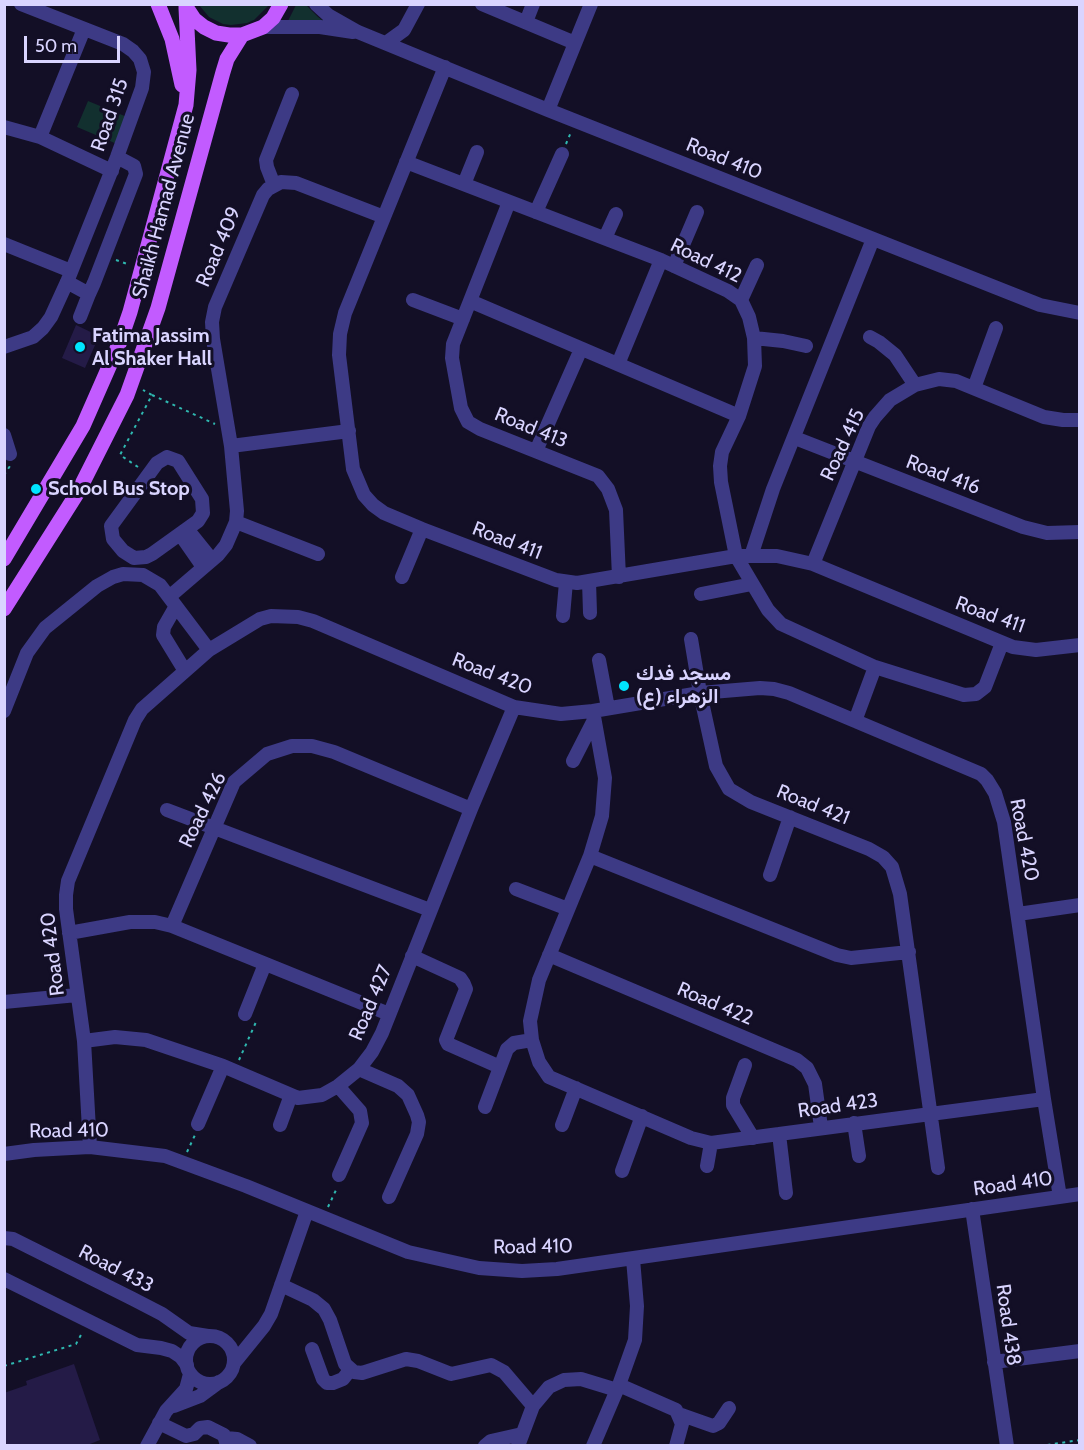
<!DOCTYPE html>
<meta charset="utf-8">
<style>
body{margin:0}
#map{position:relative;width:1084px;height:1450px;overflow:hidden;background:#130f26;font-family:Cabin,sans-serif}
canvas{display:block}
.frame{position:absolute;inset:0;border:6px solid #d9d4ff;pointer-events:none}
.scale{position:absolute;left:24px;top:36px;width:96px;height:27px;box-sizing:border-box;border:3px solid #d9d4ff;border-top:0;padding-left:8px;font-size:18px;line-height:21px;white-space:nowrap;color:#d9d4ff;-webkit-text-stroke:4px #130f26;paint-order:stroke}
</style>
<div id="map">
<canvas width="1084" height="1450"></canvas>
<div class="frame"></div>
<div class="scale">50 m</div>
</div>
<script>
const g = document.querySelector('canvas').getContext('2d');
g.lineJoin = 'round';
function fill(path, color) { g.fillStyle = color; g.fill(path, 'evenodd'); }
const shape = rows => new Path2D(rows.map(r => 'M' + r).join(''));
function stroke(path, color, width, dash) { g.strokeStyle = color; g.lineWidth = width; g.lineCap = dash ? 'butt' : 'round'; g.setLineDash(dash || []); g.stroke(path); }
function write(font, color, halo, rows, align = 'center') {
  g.font = font + ' Cabin,Vazirmatn,sans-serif'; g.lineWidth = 6; g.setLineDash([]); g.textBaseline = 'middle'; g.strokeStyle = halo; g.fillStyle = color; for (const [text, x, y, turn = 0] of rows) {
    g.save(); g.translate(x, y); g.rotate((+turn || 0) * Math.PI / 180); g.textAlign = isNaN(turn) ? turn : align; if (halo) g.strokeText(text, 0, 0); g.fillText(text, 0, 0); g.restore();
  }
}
fill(shape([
 [305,4,318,17,326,23,287,23,296,5],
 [199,5,198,5,269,5,254,20,247,23,231,25,223,24,209,17],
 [88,101,127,117,117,144,77,127]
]), '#12302f');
fill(shape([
 [76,325,99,336,85,368,62,358],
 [74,1364,100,1440,85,1446,4,1446,4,1393,27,1385,26,1381]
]), '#241b47');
stroke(shape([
 [566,144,571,132],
 [116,260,130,265],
 [152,395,215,424],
 [138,467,120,455,152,395,143,390],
 [4,475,10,466],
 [239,1060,256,1022],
 [187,1152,195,1135],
 [328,1207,337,1188],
 [4,1366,76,1344,82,1333],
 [1040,1446,1080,1440]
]), '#2fb8b0', 2, [3, 4.5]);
stroke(shape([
 [316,4,328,15,358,32,548,110,1040,305,1080,313],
 [482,4,575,43],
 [526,22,533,4],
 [263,27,320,27,353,32],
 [386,43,404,30,418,4],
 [445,67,345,313,340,334,339,355,353,469,364,495,373,505,384,513,422,529,556,580,577,583,589,581,736,556,777,556,813,564,1013,647,1036,650,1080,645],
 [548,110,591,4],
 [4,127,40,137,112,171],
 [40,137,84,29],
 [406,162,661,260,728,291,741,300,749,317,754,338,755,366,739,416,722,452,720,466,721,482,736,556,768,610,781,624,875,667,964,695,976,694,985,687,1002,643],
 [464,184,477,152],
 [274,185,267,167,266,160,292,94],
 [509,202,453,344,452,358,461,408,468,422,480,429,598,476,608,489,616,510,619,577],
 [536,212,562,154],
 [605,238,616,214],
 [4,244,71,271],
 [674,266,697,212],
 [67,282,89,294,94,283,136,174,134,166,117,157],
 [413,300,463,319],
 [741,300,757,265],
 [470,301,739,416],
 [80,317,89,294],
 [870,337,879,342,895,355,915,385],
 [754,338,783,341,806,346],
 [4,347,33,337,43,328,51,317,67,282,117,157,142,88,144,72,140,59,133,51,123,44,21,4],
 [618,364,661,260],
 [974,388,996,328],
 [4,435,10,454],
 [795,438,1023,527,1047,533,1080,532],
 [231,446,349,431],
 [536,451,581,349],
 [167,457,178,461,202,499,203,513,198,521,152,554,146,557,134,558,123,551,113,539,111,526,157,463,167,457],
 [236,522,318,554],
 [187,529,212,560],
 [180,534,203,567],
 [751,556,773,489,873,239],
 [813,564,869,426,875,417,890,400,915,385,939,379,956,381,1044,417,1063,420,1080,420],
 [402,577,422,529],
 [589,581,590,613],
 [701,594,752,584],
 [169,597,218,555,226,545,236,522,237,511,231,446,213,339,212,322,215,307,263,195,268,189,281,182,296,183,384,217],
 [176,606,164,627,163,635,185,671],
 [563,616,566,582],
 [691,639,700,693,716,766,729,789,751,802,869,849,883,857,892,867,900,894,938,1168],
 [599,660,608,708],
 [4,711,27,653,45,628,97,586,113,577,123,574,143,575,160,585,209,650],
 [593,711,605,778,602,816,590,856,539,980,530,1021,532,1040,539,1062,549,1077,691,1138,711,1143,1044,1099],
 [855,721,875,667],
 [573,761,594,720],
 [167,810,430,910],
 [590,856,837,955,851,958,909,952],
 [770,875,790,817],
 [516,889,568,909],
 [1018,914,1080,905],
 [172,926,234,782,267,754,292,746,312,746,334,752,471,809],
 [69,933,130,922,155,922,172,926,389,1014],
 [549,955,797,1060,807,1068,815,1084,821,1127],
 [412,956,460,978,464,984,466,989,446,1040,448,1044,500,1067],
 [4,1002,77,995],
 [245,1014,265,964],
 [84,1041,115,1037,146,1040,223,1066,298,1098,322,1095,338,1086,359,1069,372,1052,382,1033,471,809,514,707],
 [745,1065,733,1098,733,1105,753,1138],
 [359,1069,398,1086,408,1095,417,1115,419,1122,417,1134,389,1197],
 [338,1086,360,1111,362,1123,339,1175],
 [485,1107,507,1049,514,1043,532,1040],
 [854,1123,859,1156],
 [198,1124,223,1066],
 [280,1125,291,1095],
 [562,1125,576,1088],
 [779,1134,786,1193],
 [90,1147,84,1041,66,909,66,895,68,881,135,720,142,709,209,650,260,619,271,616,298,617,313,621,514,707,561,714,593,711,700,693,760,688,774,689,789,693,981,774,987,780,995,793,1004,822,1044,1099,1060,1197],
 [4,1154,34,1150,90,1147,165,1156,246,1186,408,1252,479,1268,522,1271,557,1269,1080,1194],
 [707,1166,711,1143],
 [622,1171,642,1116],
 [972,1209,1007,1446],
 [4,1238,13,1239,133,1299,162,1314,189,1333,208,1336],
 [4,1279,137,1345,161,1348,172,1351,181,1357,187,1365],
 [281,1285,313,1300,324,1309,330,1320,345,1364,354,1372,362,1373,406,1359,418,1361,451,1374,491,1365,504,1372,533,1406],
 '186 1360a24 24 0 1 1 48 0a24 24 0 1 1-48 0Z',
 [312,1349,323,1379,327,1383,333,1383,343,1379,350,1370],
 [994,1362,1080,1351],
 [234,1363,264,1326,271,1314,307,1211],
 [619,1385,676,1410,682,1424,676,1446],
 [174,1406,200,1396,219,1382],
 [679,1414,713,1426,719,1423,729,1408],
 [159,1423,186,1436,194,1434,200,1428,208,1427,224,1435,227,1446],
 [226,1438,237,1439,250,1446],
 [147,1446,166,1411,186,1389,190,1374],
 [485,1446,491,1441,522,1434],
 [518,1446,533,1406,549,1387,564,1380,581,1379,617,1390],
 [593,1446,619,1385,635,1340,637,1306,633,1259]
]), '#3d3a85', 14);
stroke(shape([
 [158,4,172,39,182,85],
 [186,7,194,19,204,27,216,33,229,35,242,35,263,27,273,18,281,4],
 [4,559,83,426,119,344,130,312,186,105,189,70,186,8],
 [4,609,78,492,127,395,158,308,223,72,227,59,242,35]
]), '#c25bff', 15);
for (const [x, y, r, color] of [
 [80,347,6,"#00e5ff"],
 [36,489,6,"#00e5ff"],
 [624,686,6,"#00e5ff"]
]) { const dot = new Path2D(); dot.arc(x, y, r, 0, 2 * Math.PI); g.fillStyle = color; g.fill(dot); stroke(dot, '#130f26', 2); }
write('20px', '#d9d4ff', '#130f26', [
 ["Road 315",110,115,-71],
 ["Road 410",724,159,22],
 ["Shaikh Hamad Avenue",164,206,-75],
 ["Road 409",219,247,-67],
 ["Road 412",706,261,26],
 ["Road 413",531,428,22],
 ["Road 415",843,445,-65],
 ["Road 416",943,475,21],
 ["Road 411",507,541,21],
 ["Road 411",990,615,20],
 ["Road 420",492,674,21],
 ["Road 421",813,805,22],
 ["Road 426",203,810,-64],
 ["Road 420",1024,840,79],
 ["Road 420",53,954,-97],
 ["Road 427",371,1003,-67],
 ["Road 422",715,1004,23],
 ["Road 423",838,1106,-8],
 ["Road 410",69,1131,-1],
 ["Road 410",1013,1184,-8],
 ["Road 410",533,1247,-1],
 ["Road 433",116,1269,27],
 ["Road 438",1008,1325,82]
]);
write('bold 20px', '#d9d4ff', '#130f26', [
 ["Fatima Jassim",92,336],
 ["Al Shaker Hall",92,359],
 ["School Bus Stop",48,489],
 ["مسجد فدك",636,674],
 ["الزهراء (ع)",636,697]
], 'left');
</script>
